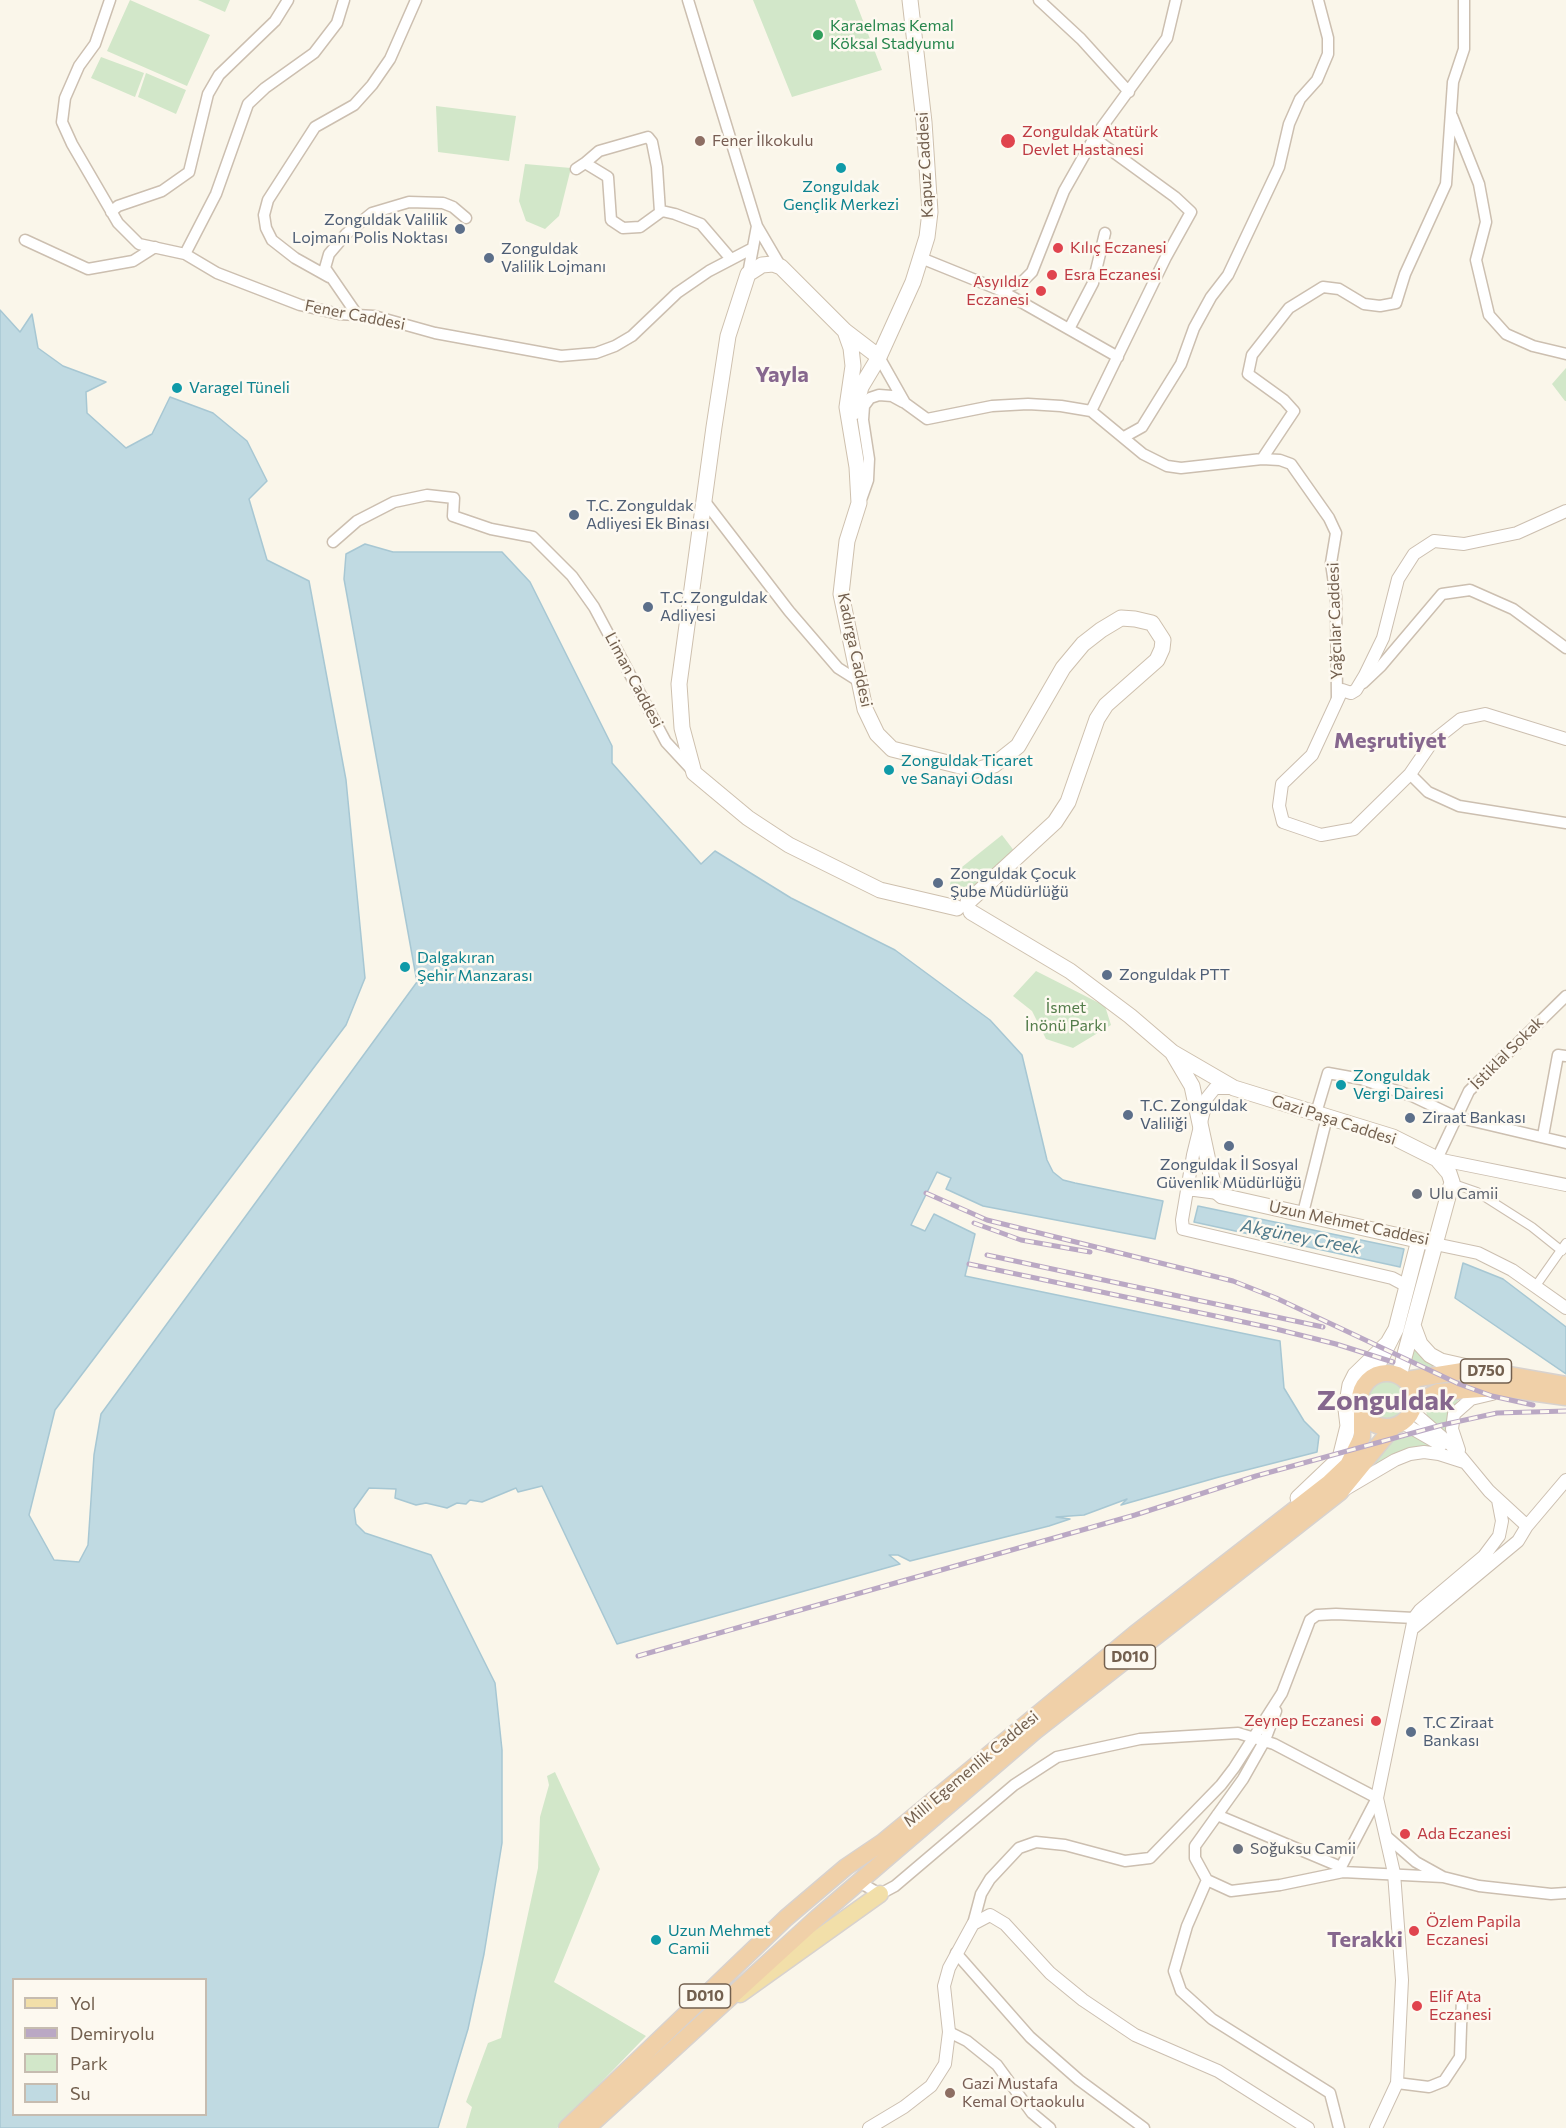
<!DOCTYPE html>
<meta charset="utf-8">
<style>
body{margin:0}
#map{position:relative;width:1566px;height:2128px;overflow:hidden;background:#faf6ea;font-family:Commissioner,sans-serif}
canvas{display:block}
.legend{position:absolute;left:12px;top:1978px;width:195px;height:138px;box-sizing:border-box;background:#fdf9f0;border:2px solid #c6bcb0;margin:0;padding:8px 10px;list-style:none;font-size:18px;color:#73604f}
.legend li{display:flex;align-items:center;gap:12px;height:30px}
.legend b{width:30px;border:2px solid #c6bcb0}
</style>
<div id="map">
<canvas width="1566" height="2128"></canvas>
<ul class="legend">
<li><b style="height:8px;background:#f2dfa9"></b>Yol</li>
<li><b style="height:8px;background:#baa8c4"></b>Demiryolu</li>
<li><b style="height:16px;background:#d2e7c9"></b>Park</li>
<li><b style="height:16px;background:#c0dae2"></b>Su</li>
</ul>
</div>
<script>
const g = document.querySelector('canvas').getContext('2d');
g.lineJoin = 'round';
function fill(path, color) { g.fillStyle = color; g.fill(path, 'evenodd'); }
const shape = rows => new Path2D(rows.map(r => 'M' + r).join(''));
function stroke(path, color, width, dash) { g.strokeStyle = color; g.lineWidth = width; g.lineCap = dash ? 'butt' : 'round'; g.setLineDash(dash || []); g.stroke(path); }
function write(font, color, halo, rows, align = 'center') {
  g.font = font + ' Commissioner,sans-serif'; g.lineWidth = 5; g.setLineDash([]); g.textBaseline = 'middle'; g.strokeStyle = halo; g.fillStyle = color; for (const [text, x, y, turn = 0] of rows) {
    g.save(); g.translate(x, y); g.rotate((+turn || 0) * Math.PI / 180); g.textAlign = isNaN(turn) ? turn : align; if (halo) g.strokeText(text, 0, 0); g.fillText(text, 0, 0); g.restore();
  }
}
fill(shape([
 [130,0,210,35,187,86,107,51],
 [198,0,230,0,225,12],
 [753,0,855,0,882,70,792,97],
 [101,57,144,73,135,97,91,78],
 [146,73,186,90,176,114,138,97],
 [436,106,516,116,509,161,438,152],
 [525,164,571,168,559,216,545,229,526,221,519,201],
 [1566,368,1566,401,1565,401,1552,384],
 [1002,835,1015,852,967,893,949,889,952,875],
 [1036,971,1105,1006,1111,1025,1073,1048,1046,1039,1032,1011,1013,996],
 [1415,1344,1444,1366,1434,1370,1411,1361],
 '1364 1400a23 23 0 1 1 46 0a23 23 0 1 1-46 0Z',
 [1461,1397,1450,1411,1445,1434,1427,1418,1426,1407,1430,1402],
 [1418,1434,1437,1448,1367,1473,1392,1441],
 [555,1772,600,1869,554,1982,646,2036,557,2128,466,2128,472,2107,466,2102,488,2043,501,2038,538,1868,540,1817,549,1785,547,1776]
]), '#d2e7c9');
const water = shape([
 [0,310,20,332,32,314,38,348,63,366,106,382,86,392,87,413,126,448,152,434,170,397,213,413,247,441,267,481,249,499,267,560,309,581,346,780,365,978,346,1025,55,1410,29,1515,54,1560,79,1562,88,1545,94,1455,101,1414,417,982,344,579,346,554,365,544,393,552,502,552,530,582,612,746,612,763,701,864,715,851,791,898,895,950,990,1020,1022,1055,1047,1160,1053,1172,1063,1180,1075,1183,1163,1201,1155,1239,983,1206,946,1189,951,1178,937,1172,911,1225,925,1231,934,1214,975,1234,965,1276,1280,1341,1284,1388,1304,1421,1319,1436,1317,1452,1219,1477,1121,1505,1127,1499,1084,1515,1056,1517,1070,1519,1049,1526,910,1561,898,1555,889,1555,900,1564,617,1644,542,1486,518,1492,516,1488,482,1502,470,1500,466,1504,457,1503,447,1508,426,1503,416,1505,395,1498,396,1489,369,1488,354,1509,356,1524,365,1533,431,1555,495,1683,502,1750,502,1843,484,1954,468,2029,438,2128,0,2128,0,310],
 [14,1980,206,1980,206,2114,14,2114,14,1980],
 [1198,1206,1404,1249,1400,1267,1194,1222,1198,1206],
 [1463,1263,1503,1279,1566,1327,1566,1374,1455,1298,1463,1263]
]);
fill(water, '#c0dae2');
stroke(water, '#a7c7d3', 1.5);
const pedestrian = shape([
 [1451,1183,1477,1192,1532,1227,1562,1251],
 [1535,1287,1566,1243]
]);
const minor = shape([
 [110,0,95,44,79,66,65,98,62,122,72,144,118,223,139,244,185,254,217,273,300,305,339,314,374,316,435,333,561,356,596,353,615,346,632,336,677,293,709,271,753,248],
 [688,0,757,226,781,267],
 [1039,0,1081,39,1129,92],
 [1452,116,1479,184,1486,222,1476,260,1489,315,1506,334,1533,346,1566,354],
 [585,163,599,151,648,137,652,142,657,167,660,212],
 [576,169,585,163,608,177,611,220,623,228,640,227,662,211,675,214,701,224,731,259],
 [111,212,118,206,162,191,189,172,208,94,219,75,275,21,288,0],
 [25,240,88,269,133,261,155,247],
 [185,254,216,194,248,104,265,88,314,53,337,23,344,0],
 [921,258,1000,290,1023,281,1032,272,1064,191,1094,138,1167,38,1176,0],
 [748,274,757,226],
 [329,277,295,258,272,240,266,228,264,215,268,200,315,127,354,105,372,85,390,59,416,0],
 [1000,290,1118,357],
 [358,316,325,268,329,254,346,234,372,213,409,202,443,203,453,207,466,218],
 [1069,329,1093,283,1105,233],
 [879,357,905,403,927,419,992,406,1028,404,1061,406,1091,411,1143,454,1167,466,1181,468,1262,459,1280,460,1291,464,1329,518,1336,533,1331,563,1336,597,1337,700],
 [1091,411,1166,257,1191,212,1175,197,1094,138],
 [1124,437,1142,427,1181,364,1194,328,1211,297,1228,275,1279,167,1289,124,1300,99,1317,80,1328,54,1328,38,1318,0],
 [1262,459,1294,411,1284,400,1248,374,1252,355,1289,308,1323,287,1339,289,1364,304,1380,306,1396,303,1405,274,1446,184,1453,82,1464,49,1464,0],
 [862,497,868,480,869,459,863,420,864,406,870,398,879,395,892,396,903,402],
 [706,503,789,611,838,668,857,680],
 [333,542,357,521,394,502,427,495,454,498,453,516,491,529,533,537,572,576,594,607,666,742,692,770],
 [1363,683,1381,666,1442,594,1470,590,1513,609,1566,648],
 [1410,774,1428,792,1459,806,1566,823],
 [1316,1113,1328,1073,1361,1079,1412,1096,1456,1117,1566,1143],
 [1543,1136,1558,1055,1566,1056],
 [1437,1159,1469,1091,1566,996],
 [1303,1213,1327,1117],
 [1276,1711,1265,1740,1243,1779,1195,1846,1195,1858,1207,1880,1187,1926,1174,1971,1181,1991,1212,2019,1330,2093,1339,2128],
 [1217,1815,1341,1867],
 [1386,1836,1416,1862,1443,1877,1479,1886,1551,1894,1566,1893],
 [1207,1880,1231,1891,1280,1885,1343,1872,1443,1877],
 [859,1882,880,1894,895,1886,1014,1785,1057,1757,1140,1739,1238,1733,1274,1744,1377,1798,1341,1867,1343,1872],
 [973,1924,981,1894,990,1879,1019,1848,1036,1842,1065,1845,1125,1861,1150,1858,1221,1785,1234,1768,1282,1693,1310,1620,1317,1615,1336,1614,1414,1618],
 [956,1953,1030,2037,1079,2080,1144,2128],
 [949,2032,967,2041,997,2065,1032,2113,1050,2128],
 [1397,2083,1429,2087,1444,2081,1460,2057,1462,1998]
]);
const tertiary = shape([
 [1566,511,1517,533,1464,544,1434,541,1414,554,1398,579,1383,638,1365,675,1356,690,1351,693,1342,690,1312,755,1282,784,1279,806,1283,822,1321,835,1354,829,1410,774,1432,742,1461,719,1485,714,1566,739],
 [1234,1088,1215,1088,1207,1098,1193,1155,1182,1220,1183,1229,1392,1278,1407,1286],
 [1437,1159,1566,1185],
 [1187,1189,1218,1193],
 [1435,1244,1478,1253,1512,1270,1566,1308],
 [1412,1411,1451,1445,1489,1491,1527,1526],
 [1401,1422,1441,1445],
 [1459,1450,1452,1429,1454,1414,1471,1399,1492,1394],
 [1344,1490,1395,1460,1410,1454,1424,1452,1439,1454,1464,1462],
 [1412,1629,1518,1541,1527,1526,1566,1480],
 [869,2128,904,2107,931,2086,945,2064,949,2032,944,1986,949,1968,973,1924,990,1915,1005,1924,1050,1973,1083,2000,1135,2035,1218,2071,1308,2128],
 [1376,2128,1397,2083,1402,1980,1394,1873,1377,1798,1414,1618,1420,1610,1484,1556,1499,1536,1502,1521,1498,1500]
]);
const secondary = shape([
 [845,331,851,348,853,366,847,407,857,467,859,503,847,541,841,594,865,709,877,734,892,749,976,770,994,765,1018,746,1063,668,1083,644,1101,630,1121,618,1135,619,1152,623,1163,640,1162,649,1157,660,1106,705,1097,719,1068,802,1055,822,968,902],
 [879,357,845,331,781,267,773,264,762,265,748,274,728,336,714,427,679,684,682,728,694,773,748,818,789,845,880,890,957,908],
 [854,412,861,387,879,357,913,282,927,237,930,212,924,122,910,0],
 [971,912,1070,971,1130,1016,1172,1052,1234,1088,1393,1137,1437,1159,1449,1173,1452,1182,1399,1376],
 [1172,1052,1192,1086,1214,1189,1222,1196,1435,1244],
 [1414,1328,1420,1344,1430,1355,1441,1361,1472,1368],
 [1371,1378,1396,1329,1419,1240],
 [1298,1498,1340,1458,1348,1426,1346,1409,1350,1385,1355,1375,1388,1343,1396,1329]
]);
const primary = shape([
 [740,1994,880,1894]
]);
const trunk = shape([
 '1360 1400a27 27 0 1 1 54 0a27 27 0 1 1-54 0Z',
 [1406,1380,1475,1369,1566,1385],
 [1414,1403,1438,1392,1481,1389,1508,1389,1566,1397],
 [567,2128,786,1918,846,1867,883,1842,1135,1634,1329,1483,1348,1465,1362,1437,1362,1410],
 [587,2128,817,1918,1035,1731,1340,1492,1394,1426]
]);
stroke(pedestrian, '#ccbfb0', 10);
stroke(minor, '#ccbfb0', 13);
stroke(tertiary, '#ccbfb0', 14);
stroke(secondary, '#cec0ae', 17);
stroke(primary, '#d8d2ce', 19);
stroke(trunk, '#d8d2ce', 19);
stroke(pedestrian, '#fff', 8);
stroke(minor, '#fff', 10);
stroke(tertiary, '#fff', 12);
stroke(secondary, '#fff', 15);
stroke(primary, '#f2dfa9', 16);
stroke(trunk, '#f0d0a8', 16);
const rail = shape([
 [926,1193,987,1220,1233,1281,1276,1298,1459,1384,1492,1396,1533,1405],
 [974,1223,1021,1240,1090,1252],
 [987,1255,1323,1327],
 [969,1264,1272,1328,1336,1344,1393,1362],
 [638,1656,1135,1515,1256,1476,1442,1425,1497,1413,1566,1411]
]);
stroke(rail, '#baa8c4', 5);
stroke(rail, '#fdf9f0', 3, [9]);
for (const [x, y, r, color] of [
 [818,35,6,"#2e9e5b"],
 [700,141,6,"#8d6e63"],
 [1008,141,8,"#e0444e"],
 [841,168,6,"#0f9aa8"],
 [460,229,6,"#5c6f8a"],
 [1058,248,6,"#e0444e"],
 [489,258,6,"#5c6f8a"],
 [1052,275,6,"#e0444e"],
 [1041,291,6,"#e0444e"],
 [177,388,6,"#0f9aa8"],
 [574,515,6,"#5c6f8a"],
 [648,607,6,"#5c6f8a"],
 [889,770,6,"#0f9aa8"],
 [938,883,6,"#5c6f8a"],
 [405,967,6,"#0f9aa8"],
 [1107,975,6,"#5c6f8a"],
 [1341,1085,6,"#0f9aa8"],
 [1128,1115,6,"#5c6f8a"],
 [1410,1118,6,"#5c6f8a"],
 [1229,1146,6,"#5c6f8a"],
 [1417,1194,6,"#6b7280"],
 [1376,1721,6,"#e0444e"],
 [1411,1732,6,"#5c6f8a"],
 [1405,1834,6,"#e0444e"],
 [1238,1849,6,"#6b7280"],
 [1414,1931,6,"#e0444e"],
 [656,1940,6,"#0f9aa8"],
 [1417,2006,6,"#e0444e"],
 [950,2093,6,"#8d6e63"]
]) { const dot = new Path2D(); dot.arc(x, y, r, 0, 2 * Math.PI); g.fillStyle = color; g.fill(dot); stroke(dot, '#fdf9f0', 2); }
for (const [x, y, w] of [
 [1486,1371,51],
 [1130,1657,51],
 [705,1996,51]
]) { const box = new Path2D(); box.roundRect(x - w / 2, y - 12, w, 24, 4.5); g.fillStyle = '#fdf9f0'; g.fill(box); stroke(box, '#73604f', 1.5); }
write('bold 15px', '#73604f', null, [
 ["D750",1486,1371],
 ["D010",1130,1657],
 ["D010",705,1996]
]);
write('16px', '#27864d', '#fdf9f0', [
 ["Karaelmas Kemal",830,26],
 ["Köksal Stadyumu",830,44]
], 'left');
write('16px', '#be3a42', '#fdf9f0', [
 ["Zonguldak Atatürk",1022,132],
 ["Devlet Hastanesi",1022,150],
 ["Kılıç Eczanesi",1070,248],
 ["Esra Eczanesi",1064,275],
 ["Asyıldız",1029,282,"right"],
 ["Eczanesi",1029,300,"right"],
 ["Zeynep Eczanesi",1364,1721,"right"],
 ["Ada Eczanesi",1417,1834],
 ["Özlem Papila",1426,1922],
 ["Eczanesi",1426,1940],
 ["Elif Ata",1429,1997],
 ["Eczanesi",1429,2015]
], 'left');
write('16px', '#785e54', '#fdf9f0', [
 ["Fener İlkokulu",712,141],
 ["Gazi Mustafa",962,2084],
 ["Kemal Ortaokulu",962,2102]
], 'left');
write('16px', '#73604f', '#fdf9f0', [
 ["Kapuz Caddesi",925,165,-93],
 ["Fener Caddesi",355,315,11],
 ["Yağcılar Caddesi",1335,621,-92],
 ["Kadırga Caddesi",855,650,78],
 ["Liman Caddesi",634,680,62],
 ["İstiklal Sokak",1507,1053,-45],
 ["Gazi Paşa Caddesi",1334,1120,18],
 ["Uzun Mehmet Caddesi",1349,1223,12],
 ["Milli Egemenlik Caddesi",971,1769,-40]
]);
write('16px', '#0d838f', '#fdf9f0', [
 ["Zonguldak",841,187,"center"],
 ["Gençlik Merkezi",841,205,"center"],
 ["Varagel Tüneli",189,388],
 ["Zonguldak Ticaret",901,761],
 ["ve Sanayi Odası",901,779],
 ["Dalgakıran",417,958],
 ["Şehir Manzarası",417,976],
 ["Zonguldak",1353,1076],
 ["Vergi Dairesi",1353,1094],
 ["Uzun Mehmet",668,1931],
 ["Camii",668,1949]
], 'left');
write('16px', '#4e5e75', '#fdf9f0', [
 ["Zonguldak Valilik",448,220,"right"],
 ["Lojmanı Polis Noktası",448,238,"right"],
 ["Zonguldak",501,249],
 ["Valilik Lojmanı",501,267],
 ["T.C. Zonguldak",586,506],
 ["Adliyesi Ek Binası",586,524],
 ["T.C. Zonguldak",660,598],
 ["Adliyesi",660,616],
 ["Zonguldak Çocuk",950,874],
 ["Şube Müdürlüğü",950,892],
 ["Zonguldak PTT",1119,975],
 ["T.C. Zonguldak",1140,1106],
 ["Valiliği",1140,1124],
 ["Ziraat Bankası",1422,1118],
 ["Zonguldak İl Sosyal",1229,1165,"center"],
 ["Güvenlik Müdürlüğü",1229,1183,"center"],
 ["T.C Ziraat",1423,1723],
 ["Bankası",1423,1741]
], 'left');
write('16px', '#547d4b', '#fdf9f0', [
 ["İsmet",1066,1008],
 ["İnönü Parkı",1066,1026]
]);
write('16px', '#5b616d', '#fdf9f0', [
 ["Ulu Camii",1429,1194],
 ["Soğuksu Camii",1250,1849]
], 'left');
write('italic 18px', '#4e798a', '#fdf9f0', [
 ["Akgüney Creek",1301,1237,11]
]);
write('bold 22px', '#86678e', '#fdf9f0', [
 ["Yayla",782,375],
 ["Meşrutiyet",1390,741],
 ["Terakki",1365,1940]
]);
write('bold 28px', '#86678e', '#fdf9f0', [
 ["Zonguldak",1386,1401]
]);
</script>
